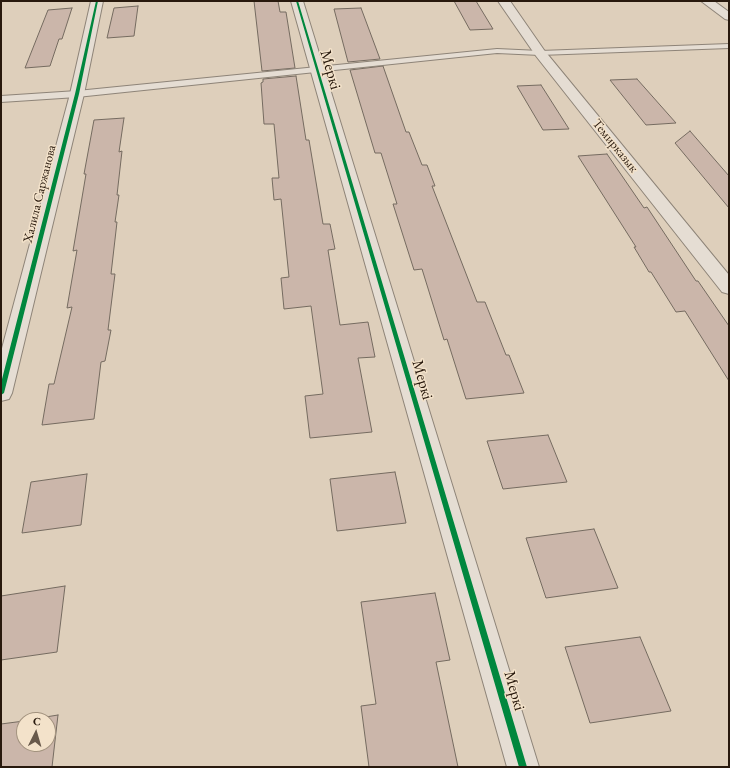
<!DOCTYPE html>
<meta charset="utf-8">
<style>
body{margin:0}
#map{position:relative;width:730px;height:768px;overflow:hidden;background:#decfbb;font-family:"EB Garamond",serif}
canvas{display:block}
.frame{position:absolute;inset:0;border:2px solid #28190d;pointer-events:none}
.north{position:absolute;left:16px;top:712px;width:40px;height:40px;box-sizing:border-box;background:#f3e2ca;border:1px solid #a2927e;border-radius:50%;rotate:5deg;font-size:11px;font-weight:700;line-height:16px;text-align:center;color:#28190d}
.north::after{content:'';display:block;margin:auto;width:14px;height:18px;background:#68594a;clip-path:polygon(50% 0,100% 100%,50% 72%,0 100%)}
</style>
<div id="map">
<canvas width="730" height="768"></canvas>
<div class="frame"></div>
<div class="north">С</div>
</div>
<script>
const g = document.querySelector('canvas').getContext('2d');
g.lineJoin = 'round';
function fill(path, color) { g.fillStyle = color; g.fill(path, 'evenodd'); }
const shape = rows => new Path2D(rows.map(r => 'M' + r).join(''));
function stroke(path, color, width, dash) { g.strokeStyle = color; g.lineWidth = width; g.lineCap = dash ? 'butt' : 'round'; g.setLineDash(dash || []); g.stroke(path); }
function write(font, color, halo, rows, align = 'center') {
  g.font = font + ' "EB Garamond",serif'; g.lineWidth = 3; g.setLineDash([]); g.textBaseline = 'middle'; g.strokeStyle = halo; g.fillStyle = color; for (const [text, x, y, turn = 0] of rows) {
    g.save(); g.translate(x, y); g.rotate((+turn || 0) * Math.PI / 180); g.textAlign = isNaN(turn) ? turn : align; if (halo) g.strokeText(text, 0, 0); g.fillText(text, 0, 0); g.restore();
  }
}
const building = shape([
 [254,1,278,1,280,12,286,12,295,68,262,71,254,1],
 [454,1,476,1,493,29,470,30,454,1],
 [138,6,134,36,107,38,114,8,138,6],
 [72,8,62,39,59,39,50,66,25,68,48,10,72,8],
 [361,8,380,59,348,62,334,9,361,8],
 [383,66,406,132,409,132,422,165,427,165,435,186,432,186,477,302,485,302,506,355,509,355,524,393,466,399,447,339,444,340,422,269,414,270,393,204,397,204,381,153,375,153,350,70,383,66],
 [296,76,306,140,309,140,323,224,330,224,335,249,328,250,340,325,368,322,375,357,358,358,372,432,310,438,305,396,323,394,311,306,284,309,281,278,289,277,281,199,274,200,272,178,279,178,274,124,264,124,261,83,263,82,263,79,296,76],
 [637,79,676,123,646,125,610,80,637,79],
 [541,85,569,129,543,130,517,86,541,85],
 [124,118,119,152,122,151,117,195,119,195,115,222,117,222,111,274,115,274,108,330,111,330,105,361,101,362,94,419,42,425,49,384,54,384,72,307,67,308,77,250,73,251,86,174,84,174,94,120,124,118],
 [690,131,729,176,729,208,675,143,690,131],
 [607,154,644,208,647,207,696,281,698,281,729,326,729,381,685,311,676,312,651,272,649,272,634,247,636,247,578,156,607,154],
 [548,435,567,482,503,489,487,441,548,435],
 [395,472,406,523,337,531,330,479,395,472],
 [87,474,81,525,22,533,31,482,87,474],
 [594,529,618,588,546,598,526,538,594,529],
 [65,586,57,652,1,660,1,596,65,586],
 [435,593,450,660,436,662,458,767,369,767,361,706,376,704,361,602,435,593],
 [640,637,671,711,590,723,565,647,640,637],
 [58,715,52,767,1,767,1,724,24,721,24,744,48,744,48,720,27,720,58,715]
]);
fill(building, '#cbb6aa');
stroke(building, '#756b60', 1);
const lane = shape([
 [729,44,729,48,540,55,497,53,77,97,1,102,1,96,77,91,497,49,540,51,729,44]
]);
const street = shape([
 [91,1,103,1,84,94,12,393,9,399,1,401,1,352,70,94,91,1],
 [291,1,303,1,539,767,507,767,291,1],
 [498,1,510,1,544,50,729,275,729,294,722,292,536,56,498,1],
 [701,1,714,1,729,12,729,20,725,19,701,1]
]);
stroke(lane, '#8e8478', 2);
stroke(street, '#8e8478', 2);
fill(lane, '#e5ddd3');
fill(street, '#e5ddd3');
fill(shape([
 [96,1,98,1,79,94,4,393,1,395,1,383,75,94,96,1],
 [296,1,298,1,527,767,519,767,296,1]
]), '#00873e');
write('13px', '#28190d', '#f3e2ca', [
 ["Темирказык",615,146,51],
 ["Халила Саржанова",40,194,-76]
]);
write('16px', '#28190d', '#f3e2ca', [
 ["Меркі",330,70,74],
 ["Меркі",422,380,74],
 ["Меркі",514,691,74]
]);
</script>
